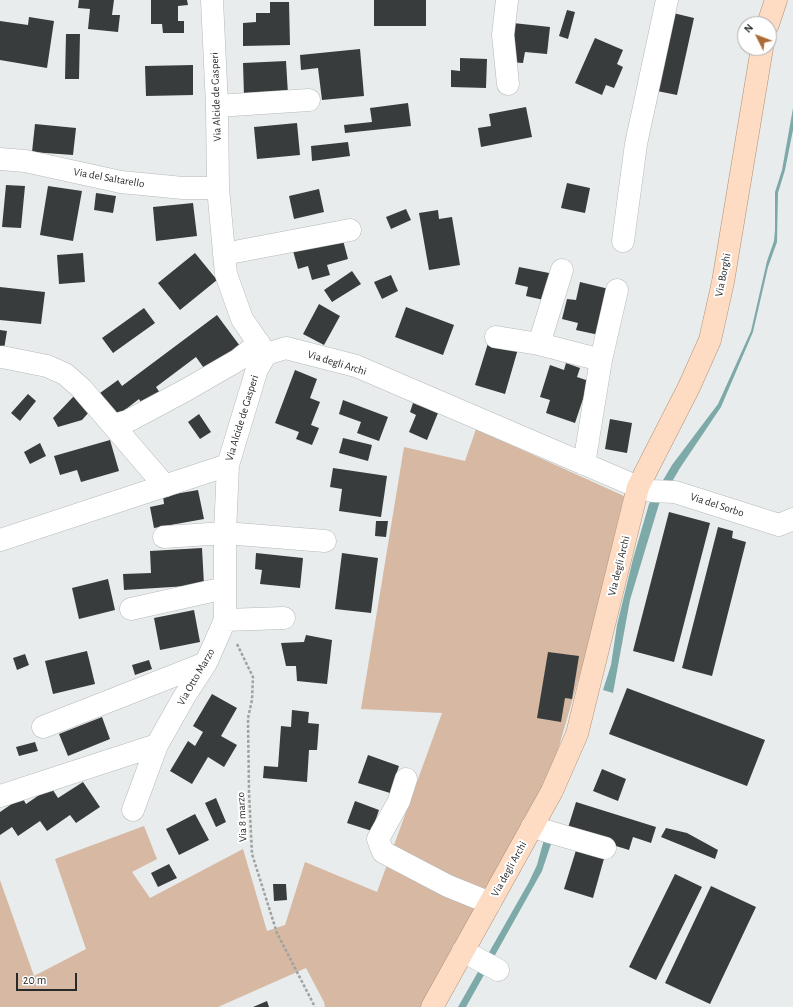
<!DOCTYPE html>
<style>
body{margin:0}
#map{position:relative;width:793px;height:1007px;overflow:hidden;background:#e8ecec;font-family:"Alegreya Sans",sans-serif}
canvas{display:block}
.north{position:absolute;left:737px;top:16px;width:40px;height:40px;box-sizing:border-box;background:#fff;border:1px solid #a9aaaa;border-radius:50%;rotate:312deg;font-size:11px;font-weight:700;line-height:16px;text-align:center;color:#282a2a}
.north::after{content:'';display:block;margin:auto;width:14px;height:18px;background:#ac6a35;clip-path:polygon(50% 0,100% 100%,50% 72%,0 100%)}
.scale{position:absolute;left:16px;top:973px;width:61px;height:18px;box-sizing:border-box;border:2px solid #282a2a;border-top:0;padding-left:5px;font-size:12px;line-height:14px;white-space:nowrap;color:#282a2a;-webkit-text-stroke:3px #fff;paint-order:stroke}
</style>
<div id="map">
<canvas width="793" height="1007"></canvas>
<div class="north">N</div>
<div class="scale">20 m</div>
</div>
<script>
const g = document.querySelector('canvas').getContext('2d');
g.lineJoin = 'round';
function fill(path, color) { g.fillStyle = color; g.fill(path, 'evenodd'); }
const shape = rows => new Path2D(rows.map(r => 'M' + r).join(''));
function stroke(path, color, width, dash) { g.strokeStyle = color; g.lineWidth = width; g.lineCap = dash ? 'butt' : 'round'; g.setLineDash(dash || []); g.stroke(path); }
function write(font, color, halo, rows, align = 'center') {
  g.font = font + ' "Alegreya Sans",sans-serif'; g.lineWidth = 4; g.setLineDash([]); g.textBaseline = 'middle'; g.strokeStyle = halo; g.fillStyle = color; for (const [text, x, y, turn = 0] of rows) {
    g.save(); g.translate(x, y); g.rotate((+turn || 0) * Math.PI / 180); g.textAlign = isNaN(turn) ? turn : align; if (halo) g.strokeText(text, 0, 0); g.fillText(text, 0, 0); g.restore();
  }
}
fill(shape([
 [476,429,624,496,587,650,559,746,548,778,425,1007,325,1007,324,1002,306,968,218,1007,0,1007,0,880,34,976,86,949,55,859,144,826,157,859,132,872,150,898,243,849,267,931,285,925,305,862,377,892,442,713,361,709,404,447,465,461]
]), '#d6b8a3');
fill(shape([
 [793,108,793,130,785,170,778,193,777,242,768,267,753,332,721,407,680,468,659,504,630,600,613,693,603,690,611,665,617,625,633,559,649,504,672,465,718,404,751,331,767,261,774,241,775,230,775,192,782,170],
 [546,832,554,835,542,871,466,1007,458,1007,529,882,537,865]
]), '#7da9a9');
fill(shape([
 [79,0,114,0,112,15,120,15,118,32,88,29,90,9,78,8],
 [151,0,187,0,188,5,178,6,178,21,184,21,184,33,163,33,162,24,151,24],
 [374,0,426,0,426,26,374,26],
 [270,2,289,2,290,45,243,46,243,23,256,22,256,13,270,13],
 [567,10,575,12,568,39,559,36],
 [669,12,694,18,677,95,652,90],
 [29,17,54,21,47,68,0,60,0,21,28,25],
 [513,23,550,27,547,54,525,52,523,63,508,62],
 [66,34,80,34,79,79,65,79],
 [595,38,623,50,617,64,623,67,614,88,606,85,602,95,575,83],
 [360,49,364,96,322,100,318,68,301,70,300,55],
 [460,58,487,59,486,88,451,87,451,70,460,71],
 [286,61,288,94,244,96,243,63],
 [193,65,193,95,146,96,145,66],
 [408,103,411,126,345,133,344,125,372,122,370,108],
 [526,107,532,137,481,147,478,128,491,126,489,114],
 [297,123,300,155,257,159,254,127],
 [35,124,76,128,73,155,32,152],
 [348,142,350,156,312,161,311,146],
 [567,183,590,188,585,213,561,208],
 [6,185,25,186,21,228,2,227],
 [48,186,82,191,73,241,40,235],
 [319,189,324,212,294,219,289,196],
 [96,193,116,196,113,213,94,210],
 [193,203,197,236,156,241,153,207],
 [406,209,411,220,391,229,386,217],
 [438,210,439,219,452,217,460,265,429,270,419,213],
 [341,233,348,259,327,265,330,275,312,280,308,266,298,269,292,247],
 [83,253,85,282,59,284,57,255],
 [195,253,217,280,180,310,158,283],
 [519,267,554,274,548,301,526,296,528,287,515,284],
 [352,271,361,284,332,302,324,290],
 [391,275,398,291,382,299,374,282],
 [580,282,609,289,599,335,576,330,578,323,562,319,567,299,576,300],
 [0,287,45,292,41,324,0,320],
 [319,304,340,316,324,345,303,334],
 [406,307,454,325,443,355,395,337],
 [144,308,155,323,113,353,102,338],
 [217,315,240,346,206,371,196,357,156,387,160,393,143,406,139,399,117,416,100,393,118,380,122,386],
 [0,330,7,331,3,355,0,355],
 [489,340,518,349,505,394,475,385],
 [566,363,580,368,577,377,589,381,575,423,546,413,550,400,540,397,550,365,564,370],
 [295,370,317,379,310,398,320,402,311,425,319,428,312,445,296,439,299,432,275,423],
 [28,394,36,401,20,421,11,413],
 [74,396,90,411,82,420,58,427,53,418],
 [343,400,388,417,379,441,357,433,361,422,339,414],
 [413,403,438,413,427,440,409,432,416,415,410,412],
 [199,414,211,432,200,439,188,422],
 [610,419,632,423,627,453,605,449],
 [343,438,372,445,368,461,339,453],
 [110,440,119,471,81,482,77,470,60,475,54,456],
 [40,443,46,456,30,464,24,452],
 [333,468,387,476,381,517,339,511,342,489,330,487],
 [198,490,204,519,154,528,150,507,164,504,163,496],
 [669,512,710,523,674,662,633,651],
 [376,521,388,521,386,537,375,536],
 [718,527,733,531,732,538,746,542,712,676,682,668],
 [202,548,204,585,124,590,123,574,151,573,150,551],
 [256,553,303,558,300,588,260,584,262,570,255,569],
 [342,553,378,558,371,613,335,609],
 [108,579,115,610,79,619,72,588],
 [194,610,200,642,160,650,154,618],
 [306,635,332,640,327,684,297,681,296,666,286,666,281,643,304,642],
 [87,651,95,684,53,694,45,661],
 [548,652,579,656,572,699,565,698,561,722,537,718],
 [25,654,29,665,17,670,13,658],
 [149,660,152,669,135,675,132,665],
 [627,688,765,740,747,786,609,734],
 [212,694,237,708,221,736,237,745,224,767,208,757,192,784,170,771,188,741,195,746,203,732,193,726],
 [292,710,309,712,308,723,319,724,317,750,309,750,307,782,263,778,264,766,278,767,281,726,291,727],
 [102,717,110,739,68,756,59,734],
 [35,742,38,751,19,756,16,747],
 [368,755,399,766,390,793,358,783],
 [602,769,626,779,618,801,593,791],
 [83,782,100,807,76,823,70,815,47,831,40,821,18,836,12,827,0,835,0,812,22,797,26,804,51,787,58,798],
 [216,798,226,822,216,827,205,803],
 [355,801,379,810,372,831,347,823],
 [576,802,656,827,651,843,633,837,629,850,567,831],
 [195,814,209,840,179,855,166,829],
 [666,828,687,833,718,850,715,859,661,837],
 [577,847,605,855,593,898,564,889],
 [169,864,177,878,158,887,151,873],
 [675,874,702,887,656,980,629,967],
 [273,884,286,884,287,900,274,901],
 [711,886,756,907,710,1004,665,983],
 [267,1001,269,1007,253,1007]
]), '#383c3c');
const minor = shape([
 [212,0,217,106,218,188,226,274,242,319,266,354],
 [507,0,503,35,508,84],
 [217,106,309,100],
 [0,159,25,161,121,182,183,188,218,188],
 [623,241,636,144,667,0],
 [224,254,350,230],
 [496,337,539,344,601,360],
 [539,344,562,270],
 [266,354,286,348,356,366,638,487,652,491,675,492,779,525,793,519],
 [2,357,47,366,65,374,81,388,165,486],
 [114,425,128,421,186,390,238,360,259,343],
 [584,464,601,360,617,290],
 [164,537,225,533,325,541],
 [0,540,228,465,257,369,266,354],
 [131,609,225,588],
 [225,620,284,618],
 [43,727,206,663],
 [406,779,399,801,378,839,383,852,448,886,490,903],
 [0,796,157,745],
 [133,810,157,745,184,697,206,663,225,620,225,533,228,465],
 [532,827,605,848],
 [463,951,498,970]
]);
const major = shape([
 [768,24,776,0],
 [432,1007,552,791,577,734,638,487,689,387,710,340,723,282,762,48]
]);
stroke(minor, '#b5b9b9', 23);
stroke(major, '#b28f75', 23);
stroke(shape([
 [237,644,253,677,252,700,248,718,249,792,252,854,277,933,315,1007]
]), '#9ea2a2', 2.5, [3, 2]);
stroke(minor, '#fff', 22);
stroke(major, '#fedcc4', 22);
write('11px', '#282a2a', '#fff', [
 ["Via Alcide de Gasperi",216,97,-92],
 ["Via del Saltarello",109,178,10],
 ["Via Borghi",723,275,-79],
 ["Via degli Archi",337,363,17],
 ["Via Alcide de Gasperi",242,418,-73],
 ["Via del Sorbo",717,505,18],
 ["Via degli Archi",619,566,-76],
 ["Via Otto Marzo",196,677,-60],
 ["Via 8 marzo",242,817,-93],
 ["Via degli Archi",509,869,-61]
]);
</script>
